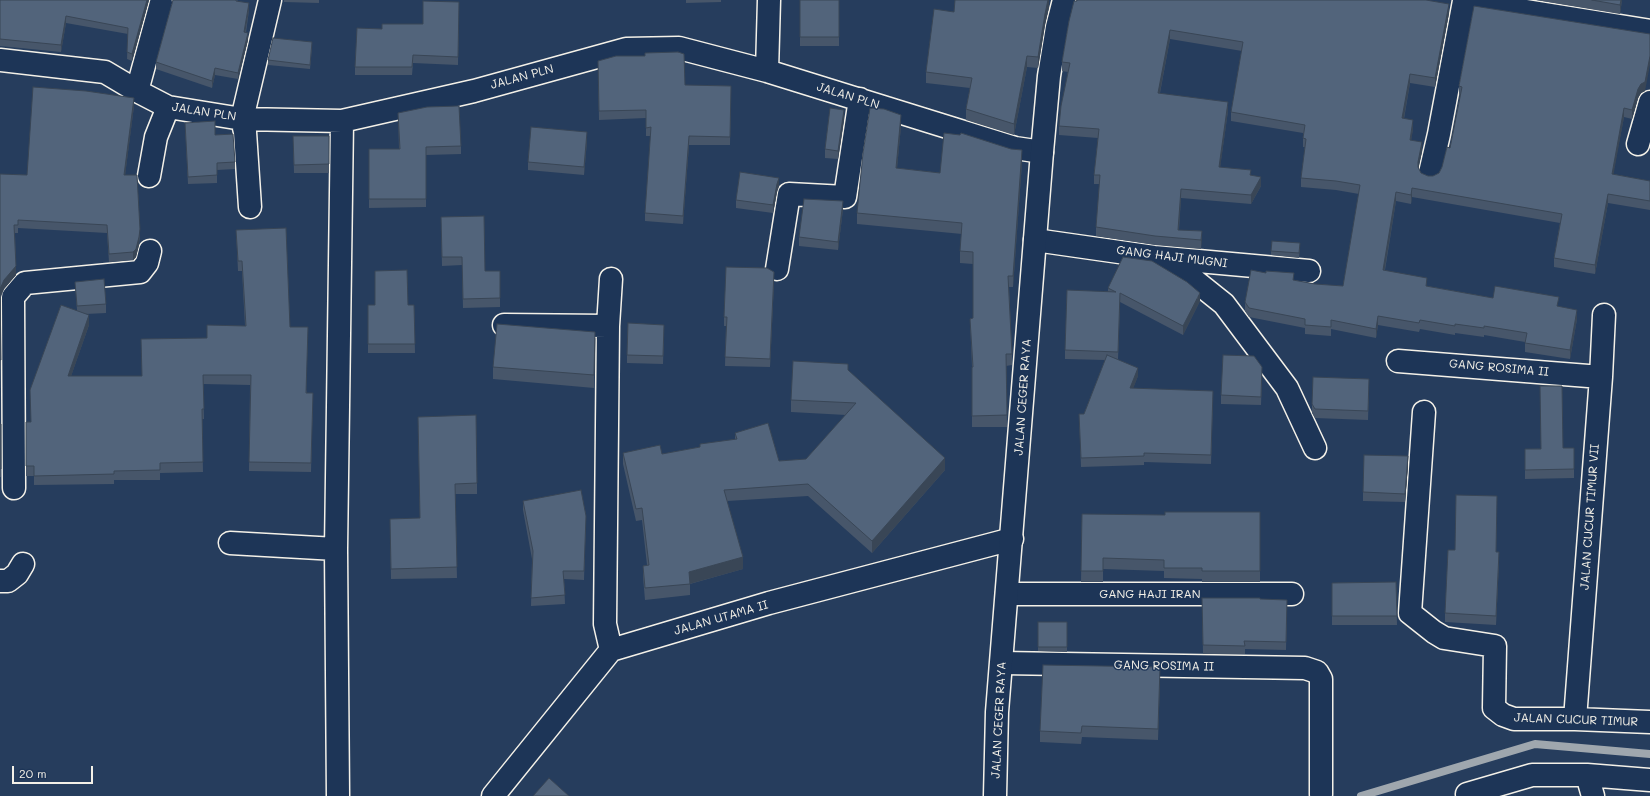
<!DOCTYPE html>
<style>
body{margin:0}
#map{position:relative;width:1650px;height:796px;overflow:hidden;background:#263d5d;font-family:Mali,sans-serif}
canvas{display:block}
.scale{position:absolute;left:12px;top:766px;width:81px;height:18px;box-sizing:border-box;border:2px solid #f4f1e8;border-top:0;padding-left:5px;font-size:12px;line-height:14px;white-space:nowrap;color:#f4f1e8;-webkit-text-stroke:3px #1d3557;paint-order:stroke}
</style>
<div id="map">
<canvas width="1650" height="796"></canvas>
<div class="scale">20 m</div>
</div>
<script>
const g = document.querySelector('canvas').getContext('2d');
g.lineJoin = 'round';
const shape = rows => new Path2D(rows.map(r => 'M' + r).join(''));
function stroke(path, color, width, dash) { g.strokeStyle = color; g.lineWidth = width; g.lineCap = dash ? 'butt' : 'round'; g.setLineDash(dash || []); g.stroke(path); }
function fill(path, color) { g.fillStyle = color; g.fill(path, 'evenodd'); }
function write(font, color, halo, rows, align = 'center') {
  g.font = font + ' Mali,sans-serif'; g.lineWidth = 3; g.setLineDash([]); g.textBaseline = 'middle'; g.strokeStyle = halo; g.fillStyle = color; for (const [text, x, y, turn = 0] of rows) {
    g.save(); g.translate(x, y); g.rotate((+turn || 0) * Math.PI / 180); g.textAlign = isNaN(turn) ? turn : align; if (halo) g.strokeText(text, 0, 0); g.fillText(text, 0, 0); g.restore();
  }
}
stroke(shape([
 [1361,796,1535,744,1650,754]
]), '#9fa7ae', 8);
const minor = shape([
 [0,60,105,72,137,91,168,107,242,119,342,121,474,91,626,49,679,48,767,71,1015,148,1042,152],
 [767,71,769,0],
 [137,91,161,3],
 [1638,144,1650,102],
 [1430,173,1439,134,1464,1,1650,31],
 [149,176,156,137,168,107],
 [250,207,245,132,242,119,270,0],
 [1035,240,1154,257,1309,271],
 [1160,260,1194,280,1224,304,1287,388,1315,448],
 [777,269,789,194,845,197,860,99],
 [504,325,608,326],
 [1398,361,1601,377],
 [1424,412,1410,613,1434,632,1444,638,1495,646,1494,708,1503,715,1514,719,1575,719,1650,722],
 [14,488,13,297,25,283,140,272,147,263,150,251],
 [230,543,336,549],
 [0,581,8,581,17,574,23,564],
 [1007,594,1292,594],
 [611,650,605,624,608,326,611,279],
 [1002,663,1305,668,1317,672,1321,679,1321,794],
 [1575,719,1601,377,1604,315],
 [1587,775,1593,796],
 [1467,794,1532,775,1587,775,1650,780],
 [338,796,336,549,342,121],
 [493,796,611,650,769,603,1012,539]
]);
const secondary = shape([
 [995,796,997,712,1042,152,1049,76,1057,27,1064,0]
]);
stroke(minor, '#f4f1e8', 25);
stroke(secondary, '#f4f1e8', 25);
stroke(minor, '#1d3557', 22);
stroke(secondary, '#1d3557', 22);
fill(shape([
 [0,0,149,0,132,61,127,59,128,34,66,23,61,52,0,46],
 [173,0,238,0,237,1,249,10,246,33,248,40,238,79,215,75,212,88,156,69,156,62],
 [284,0,319,0,319,3,284,2],
 [686,0,721,0,721,2,686,3],
 [800,0,839,0,839,46,800,46],
 [1049,0,1049,7,1045,25,1038,68,1027,67,1014,135,966,120,966,109,970,88,926,83,926,72,954,12],
 [1536,0,1622,0,1620,14],
 [1077,1,1449,13,1435,87,1410,83,1404,119,1413,129,1411,140,1422,151,1418,168,1421,173,1428,176,1433,176,1439,173,1442,167,1450,148,1460,96,1459,95,1459,86,1645,91,1641,93,1638,98,1632,119,1624,117,1613,174,1650,181,1650,210,1608,203,1595,274,1554,267,1554,258,1560,223,1412,197,1411,204,1396,201,1385,270,1427,286,1493,298,1558,307,1577,319,1570,359,1525,352,1525,342,1484,335,1484,337,1455,333,1455,335,1420,329,1419,332,1378,325,1376,338,1331,329,1331,336,1305,334,1305,328,1249,317,1245,311,1245,302,1294,280,1315,284,1343,286,1359,194,1336,190,1301,187,1301,178,1305,147,1303,147,1303,133,1231,121,1231,112,1242,51,1170,39,1160,93,1228,111,1220,167,1251,175,1261,186,1251,204,1181,198,1179,230,1202,231,1201,249,1155,245,1096,236,1096,227,1100,184,1094,184,1094,175,1098,138,1059,135,1059,126,1068,72,1062,71,1062,62],
 [459,2,458,65,413,63,412,75,355,75,355,67,382,29,423,24],
 [312,46,310,69,268,65,268,60],
 [598,61,685,85,731,86,730,145,689,145,683,224,645,221,645,213,651,136,646,136,646,118,599,120],
 [134,106,125,175,140,237,139,245,136,257,133,260,109,262,107,233,18,228,18,233,15,233,16,275,4,289,1,297,1,369,0,369,0,174,27,175],
 [398,113,461,146,461,154,426,155,426,207,369,208,369,149,399,149],
 [844,119,838,159,825,158,825,149],
 [185,123,215,135,235,162,235,169,217,170,217,183,188,184],
 [901,126,897,168,940,173,1022,162,1013,287,1009,287,1012,354,1012,365,1006,366,1007,427,972,427,972,367,970,319,973,318,973,264,960,263,960,251,962,234,857,224,857,213],
 [293,136,329,136,329,173,294,173],
 [587,141,584,175,528,170,528,162],
 [779,186,777,192,773,213,736,208,736,200],
 [843,209,838,250,799,246,799,237],
 [441,226,485,271,500,271,500,307,463,308,462,265,442,266],
 [236,230,290,327,307,393,313,393,311,472,249,471,250,385,203,384,204,419,202,419,203,472,160,473,160,480,114,480,114,484,34,485,34,476,26,476,26,422,31,422,77,310,75,282,106,304,106,313,86,314,89,325,71,376,142,376,207,338,245,326,242,271,238,271],
 [1300,248,1299,258,1271,255,1271,251],
 [774,281,770,367,725,366,726,326,724,326,724,317],
 [1108,288,1200,301,1183,335,1120,302,1118,360,1138,376,1133,388,1213,399,1211,464,1144,462,1144,465,1081,467,1079,414,1084,414,1105,360,1065,359,1065,350,1108,291],
 [368,305,414,305,415,353,368,353],
 [595,332,594,388,493,379,493,367],
 [664,333,663,364,627,363,627,355],
 [848,370,945,470,872,553,808,496,727,501,743,569,690,584,690,595,645,600,643,577,643,566,647,565,642,520,636,521,623,464,623,453,662,454,700,447,700,444,735,440,735,433,779,461,806,459,846,415,791,412,791,400],
 [1262,375,1261,405,1221,404,1221,395],
 [1369,388,1368,420,1315,418,1312,413,1312,404],
 [0,424,1,469,1,477,0,477],
 [418,427,477,483,477,494,455,494,457,578,391,579,390,519,420,518],
 [1574,448,1574,478,1525,479,1525,449],
 [1408,465,1405,502,1363,501,1363,492],
 [523,501,586,516,584,580,564,579,565,604,531,606,532,559,523,510],
 [1260,512,1260,582,1202,582,1202,579,1164,578,1164,571,1103,569,1103,582,1081,582,1082,514,1165,515],
 [1496,552,1499,561,1496,625,1445,622,1445,613],
 [1396,582,1397,625,1332,625,1332,583],
 [1202,598,1287,600,1286,650,1245,649,1245,654,1203,654],
 [1038,622,1067,622,1067,652,1038,651],
 [1160,678,1158,740,1082,737,1081,744,1040,742,1040,731]
]), '#47566a');
fill(shape([
 [147,0,149,0,132,61,132,54],
 [1048,0,1049,0,1049,7,1045,25,1038,68,1038,57,1045,14],
 [1621,0,1622,0,1620,14,1620,5],
 [249,3,249,10,244,39,244,32],
 [1449,4,1449,13,1435,87,1435,78],
 [66,16,66,23,61,52,61,45],
 [1170,30,1170,39,1158,102,1158,93],
 [248,33,248,40,238,79,238,73],
 [1027,56,1027,67,1014,135,1014,124],
 [1650,56,1650,65,1645,91,1641,93,1638,98,1632,119,1632,110,1638,89],
 [215,68,215,75,212,88,212,81],
 [1410,74,1410,83,1402,128,1402,118],
 [134,98,134,106,124,184,124,175],
 [1228,102,1228,111,1219,176,1219,167],
 [1624,108,1624,117,1612,183,1612,174],
 [844,110,844,119,838,159,838,151],
 [901,115,901,126,896,179,896,168],
 [1413,120,1413,129,1410,149,1410,140],
 [587,132,587,141,584,175,584,167],
 [689,136,689,145,683,224,683,216],
 [1422,142,1422,151,1418,171,1418,162],
 [1022,150,1022,162,1013,287,1013,276],
 [1261,177,1261,186,1251,204,1251,195],
 [779,178,779,186,777,192,773,213,773,205,777,184],
 [1412,188,1412,197,1411,204,1411,195],
 [1181,189,1181,198,1178,239,1178,230],
 [1396,192,1396,201,1383,279,1383,270],
 [1608,194,1608,203,1595,274,1595,265],
 [843,201,843,209,838,250,838,242],
 [140,229,139,245,136,257,133,260,133,252],
 [1202,231,1202,240,1201,249,1201,240],
 [1300,243,1300,248,1299,258,1299,253],
 [16,266,16,275,4,289,0,297,0,289,4,280],
 [774,272,774,281,770,367,770,359],
 [1200,293,1200,301,1183,335,1183,326],
 [1577,310,1577,319,1570,359,1570,350],
 [89,315,89,325,68,385,68,376],
 [1378,316,1378,325,1376,338,1376,329],
 [1138,368,1138,376,1130,397,1130,388],
 [1408,456,1408,465,1405,502,1405,494],
 [945,458,945,470,872,553,872,541],
 [1499,552,1499,561,1496,625,1496,616],
 [743,557,743,569,689,584,689,572],
 [1160,667,1160,678,1158,740,1158,729]
]), '#394656');
const building = shape([
 [0,0,147,0,132,54,127,52,128,28,66,16,61,45,0,39,0,0],
 [173,0,236,0,236,1,249,3,244,32,248,33,238,73,215,68,212,81,156,62,173,0],
 [800,0,839,0,839,37,800,37,800,0],
 [955,0,1048,0,1045,14,1038,57,1027,56,1014,124,966,109,972,78,926,72,934,9,954,12,955,0],
 [1077,0,1426,0,1449,4,1435,78,1410,74,1402,118,1413,120,1410,140,1422,142,1418,162,1418,167,1421,173,1428,176,1433,176,1439,173,1442,167,1447,147,1450,148,1462,87,1459,86,1474,6,1650,34,1650,56,1645,82,1641,84,1638,89,1632,110,1624,108,1612,174,1650,181,1650,201,1608,194,1595,265,1554,258,1562,214,1412,188,1411,195,1396,192,1383,270,1427,278,1426,286,1493,298,1495,286,1559,297,1557,306,1577,310,1570,350,1525,343,1527,333,1484,326,1484,328,1455,324,1455,326,1420,320,1419,323,1378,316,1376,329,1331,320,1331,327,1305,325,1305,319,1249,308,1245,302,1251,270,1266,273,1266,271,1294,273,1293,280,1315,284,1343,286,1360,185,1336,181,1301,178,1306,139,1303,138,1305,125,1231,112,1243,42,1170,30,1158,93,1228,102,1219,167,1251,170,1250,175,1261,177,1251,195,1181,189,1178,230,1202,231,1201,240,1155,236,1096,227,1100,175,1094,175,1099,129,1059,126,1061,106,1070,63,1062,62,1069,21,1074,1,1077,1,1077,0],
 [1592,0,1621,0,1620,5,1592,0],
 [423,1,459,2,458,57,413,55,412,67,355,67,357,28,382,29,382,24,423,24,423,1],
 [273,38,312,42,310,65,268,60,273,38],
 [678,52,684,54,685,85,731,86,730,137,689,136,683,216,645,213,651,127,646,128,646,110,599,111,598,61,616,56,645,56,645,53,678,52],
 [33,87,86,91,134,98,124,175,137,175,140,229,139,237,136,249,133,252,109,254,107,225,18,220,18,225,14,225,16,266,4,280,0,289,1,360,0,360,0,174,27,175,33,87],
 [459,106,461,146,426,147,426,199,369,199,369,149,400,149,398,113,427,107,459,106],
 [830,108,844,110,838,151,825,149,830,108],
 [870,108,884,109,901,115,896,168,940,173,944,133,960,135,961,133,1011,149,1022,150,1013,276,1008,276,1012,354,1006,354,1007,415,972,416,972,367,973,367,970,319,973,318,973,252,960,251,962,223,857,213,863,153,870,108],
 [215,121,215,135,233,134,235,162,217,163,217,175,188,177,185,123,215,121],
 [531,127,587,132,584,167,528,162,531,127],
 [293,136,329,136,329,164,294,165,293,136],
 [740,172,779,178,777,184,773,205,736,200,740,172],
 [804,199,843,201,838,242,799,237,804,199],
 [484,216,485,271,500,271,500,298,463,299,462,257,442,257,441,217,484,216],
 [286,228,290,327,308,327,306,393,313,393,311,463,249,462,251,375,203,375,204,409,202,409,203,462,160,463,160,470,114,471,114,474,34,476,34,466,26,466,26,422,31,422,30,390,61,305,89,315,68,376,142,376,141,339,207,338,207,325,246,326,242,261,238,261,236,230,286,228],
 [1272,241,1300,243,1299,253,1271,251,1272,241],
 [1123,257,1152,261,1187,282,1200,293,1183,326,1120,293,1118,352,1065,350,1067,290,1116,292,1108,288,1123,257],
 [726,267,767,268,774,272,770,359,725,357,727,317,724,317,726,267],
 [407,270,408,305,414,305,415,344,368,344,368,305,375,305,375,271,407,270],
 [104,279,106,304,77,306,75,282,104,279],
 [628,323,664,325,663,356,627,355,628,323],
 [497,324,595,332,594,375,493,367,497,324],
 [1107,355,1138,368,1130,388,1213,391,1211,455,1144,453,1144,456,1081,458,1079,414,1084,414,1107,355],
 [1223,355,1254,356,1262,367,1261,397,1221,395,1223,355],
 [793,361,848,364,848,370,945,458,872,541,808,484,724,490,743,557,689,572,690,584,645,588,643,566,649,565,642,508,636,509,623,453,660,445,662,454,700,447,700,444,737,439,735,433,768,423,779,461,806,459,856,403,791,400,793,361],
 [1313,377,1369,379,1368,411,1315,409,1312,404,1313,377],
 [1540,386,1562,386,1563,448,1574,448,1574,469,1525,470,1525,449,1541,449,1540,386],
 [476,415,477,483,455,484,457,567,391,569,390,519,420,518,418,417,476,415],
 [0,424,1,424,1,469,0,469,0,424],
 [1364,455,1408,456,1405,494,1363,492,1364,455],
 [581,490,586,516,584,571,563,571,565,595,531,598,533,551,523,501,581,490],
 [1456,495,1497,496,1496,552,1499,552,1496,616,1445,613,1448,550,1455,550,1456,495],
 [1165,512,1260,512,1260,571,1202,571,1202,568,1164,568,1164,560,1103,558,1103,571,1081,571,1082,514,1165,515,1165,512],
 [1396,582,1397,616,1332,616,1332,583,1396,582],
 [1202,598,1260,598,1260,599,1287,600,1286,642,1244,641,1245,646,1203,645,1202,598],
 [1038,622,1067,622,1067,647,1038,647,1038,622],
 [1043,665,1160,667,1158,729,1082,726,1081,733,1040,731,1043,665],
 [549,778,569,796,533,796,549,778]
]);
fill(building, '#52647b');
stroke(building, '#394656', 1);
write('12px', '#f4f1e8', '#1d3557', [
 ["JALAN PLN",522,77,-15],
 ["JALAN PLN",848,96,17],
 ["JALAN PLN",204,112,9],
 ["GANG HAJI MUGNI",1172,257,7],
 ["GANG ROSIMA II",1499,368,5],
 ["JALAN CEGER RAYA",1023,397,-86],
 ["JALAN CUCUR TIMUR VII",1590,517,-86],
 ["GANG HAJI IRAN",1150,594],
 ["JALAN UTAMA II",721,618,-16],
 ["GANG ROSIMA II",1164,666,1],
 ["JALAN CEGER RAYA",999,720,-87],
 ["JALAN CUCUR TIMUR",1576,720,2]
]);
</script>
